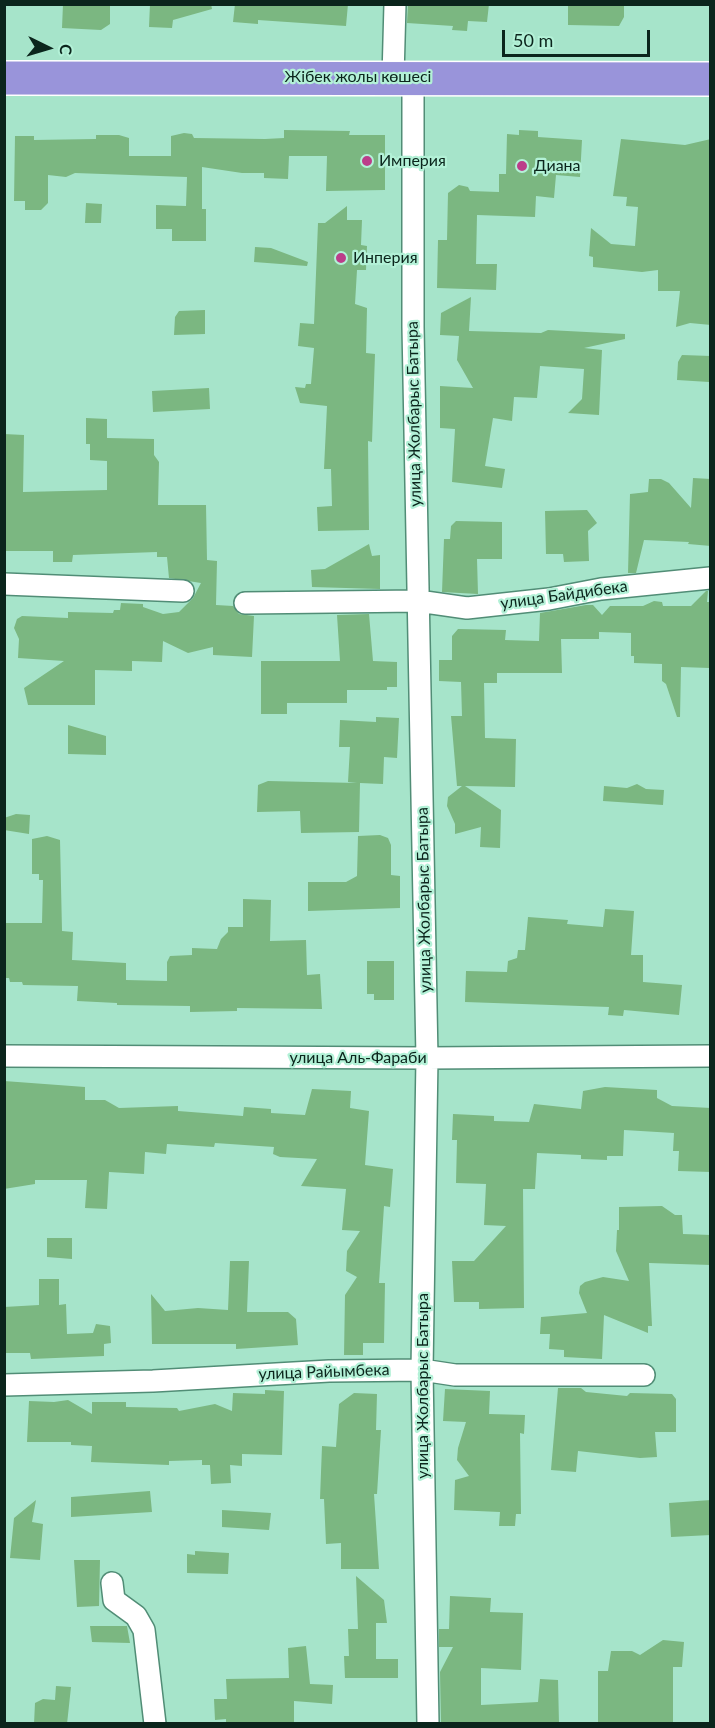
<!DOCTYPE html>
<meta charset="utf-8">
<style>
body{margin:0}
#map{position:relative;width:715px;height:1728px;overflow:hidden;background:#a6e4ca;font-family:Lato,sans-serif}
canvas{display:block}
.frame{position:absolute;inset:0;border:6px solid #0b251c;pointer-events:none}
.north{position:absolute;left:18px;top:18px;width:60px;height:60px;-webkit-text-stroke:4px #b3f1d7;paint-order:stroke;rotate:95deg;font-size:16px;font-weight:700;line-height:24px;text-align:center;color:#0b251c}
.north::after{content:'';display:block;margin:auto;width:21px;height:27px;background:#0b251c;clip-path:polygon(50% 0,100% 100%,50% 72%,0 100%)}
.scale{position:absolute;left:502px;top:30px;width:148px;height:27px;box-sizing:border-box;border:3px solid #0b251c;border-top:0;padding-left:8px;font-size:18px;line-height:21px;white-space:nowrap;color:#0b251c;-webkit-text-stroke:4px #b3f1d7;paint-order:stroke}
</style>
<div id="map">
<canvas width="715" height="1728"></canvas>
<div class="frame"></div>
<div class="north">С</div>
<div class="scale">50 m</div>
</div>
<script>
const g = document.querySelector('canvas').getContext('2d');
g.lineJoin = 'round';
function fill(path, color) { g.fillStyle = color; g.fill(path, 'evenodd'); }
const shape = rows => new Path2D(rows.map(r => 'M' + r).join(''));
function stroke(path, color, width, dash) { g.strokeStyle = color; g.lineWidth = width; g.lineCap = dash ? 'butt' : 'round'; g.setLineDash(dash || []); g.stroke(path); }
function write(font, color, halo, rows, align = 'center') {
  g.font = font + ' Lato,sans-serif'; g.lineWidth = 4.5; g.setLineDash([]); g.textBaseline = 'middle'; g.strokeStyle = halo; g.fillStyle = color; for (const [text, x, y, turn = 0] of rows) {
    g.save(); g.translate(x, y); g.rotate((+turn || 0) * Math.PI / 180); g.textAlign = isNaN(turn) ? turn : align; if (halo) g.strokeText(text, 0, 0); g.fillText(text, 0, 0); g.restore();
  }
}
fill(shape([
 [63,4,110,4,110,24,101,30,62,28],
 [150,4,211,4,212,9,173,20,172,28,149,27],
 [235,4,348,4,346,26,258,20,258,24,233,22],
 [408,4,489,4,487,22,468,21,467,31,452,30,453,26,407,23],
 [568,4,624,4,624,17,619,26,568,25],
 [284,130,350,131,349,135,385,135,385,190,326,191,327,156,289,156,288,179,264,178,264,173,242,173,202,167,202,209,206,209,206,241,172,241,172,229,156,229,156,205,186,206,187,177,75,173,66,177,48,175,48,203,41,210,25,210,25,201,14,201,15,136,34,136,34,140,96,139,96,135,119,135,129,138,129,156,171,156,171,136,184,133,192,134,194,138,265,139,284,138],
 [519,130,538,131,538,137,582,140,580,177,556,175,554,198,536,196,535,217,477,215,476,264,497,264,496,290,437,288,438,240,447,240,448,193,459,185,468,187,470,191,499,192,499,174,506,174,507,134,519,135],
 [621,139,685,145,711,139,711,325,690,323,676,327,680,291,658,291,658,270,642,272,593,267,593,257,589,256,591,228,611,244,635,246,638,207,626,206,627,197,613,196],
 [86,203,102,204,101,223,85,223],
 [347,206,347,220,362,220,361,245,367,246,366,270,357,270,355,304,367,308,366,353,375,354,372,442,368,441,369,530,318,531,317,507,332,506,331,469,324,469,327,406,300,403,295,387,305,388,306,384,311,384,314,348,298,346,300,323,314,324,318,223,325,223],
 [255,247,271,248,308,262,307,266,254,262],
 [471,297,469,331,541,333,548,330,625,334,625,339,584,348,602,350,599,415,568,413,582,399,584,369,540,366,537,398,514,397,512,421,493,418,485,466,505,469,502,488,452,482,455,429,440,428,440,386,473,388,457,360,459,336,440,335,441,313],
 [205,310,205,334,174,335,175,317,179,311],
 [682,355,711,356,709,382,677,380,678,362],
 [209,388,210,409,153,412,152,391],
 [86,418,107,419,107,438,154,439,154,455,159,462,158,505,206,505,207,560,217,561,216,605,233,606,239,614,254,616,252,657,213,655,213,647,188,653,163,641,162,662,132,661,132,671,95,670,95,705,28,705,24,688,64,661,18,658,19,639,14,628,17,619,22,616,68,618,68,612,113,613,114,610,120,610,121,603,143,604,143,607,163,614,179,612,193,598,201,583,169,578,167,557,157,557,157,552,73,555,72,562,53,562,53,551,4,551,4,434,24,435,23,492,107,490,107,461,90,460,90,444,86,444],
 [693,478,711,479,711,546,688,544,689,542,644,540,636,573,628,573,630,494,648,492,649,479,661,479,669,483,691,508],
 [587,510,597,523,588,531,589,561,564,562,563,554,546,554,545,511],
 [456,521,502,522,502,559,477,559,478,594,442,592,444,539,450,539,451,526],
 [369,544,372,556,380,555,380,589,312,587,311,570,325,569],
 [706,591,708,591,707,602,711,602,709,668,681,667,680,717,677,717,666,684,662,681,662,664,634,663,634,656,631,656,631,633,599,632,599,639,561,639,562,673,497,673,497,683,484,683,485,738,516,739,515,787,465,786,501,810,500,848,480,847,481,827,455,834,455,824,447,806,448,797,462,786,457,786,451,716,462,716,461,682,439,681,439,660,452,660,452,636,458,629,506,630,505,640,539,641,540,613,586,605,593,605,602,615,610,606,643,606,654,601,662,602,663,606,691,606],
 [369,614,373,661,397,662,397,687,387,687,387,690,347,690,347,703,287,703,287,714,261,714,261,661,340,661,337,615],
 [376,717,399,718,397,758,384,757,383,784,360,783,359,832,301,833,300,811,257,812,258,785,268,781,357,783,348,782,350,747,339,747,340,720,376,722],
 [68,725,106,736,106,755,68,754],
 [637,784,646,789,664,790,663,805,603,801,604,786,627,788],
 [16,814,30,815,29,834,4,830,4,818],
 [380,835,388,838,391,845,391,875,400,876,400,908,308,911,308,882,346,882,357,876,358,836],
 [47,836,60,840,62,931,73,932,72,960,126,963,126,980,167,981,167,962,170,956,192,955,192,948,217,949,221,939,228,932,228,927,243,927,243,899,271,900,270,941,306,940,307,975,320,974,322,1009,237,1008,237,1011,190,1012,190,1006,117,1005,117,1003,77,1001,78,986,23,985,22,982,10,982,9,978,4,978,4,923,42,923,43,880,39,880,39,874,32,874,32,839],
 [605,909,634,911,631,955,643,955,643,982,682,985,679,1015,624,1010,623,1016,608,1015,609,1007,465,1002,466,971,507,972,508,961,517,958,518,950,525,950,528,917,568,920,567,924,603,927],
 [367,961,394,961,394,1000,374,1000,374,994,367,994],
 [4,1081,85,1087,85,1100,105,1100,119,1108,178,1106,178,1111,243,1116,244,1107,271,1109,271,1113,305,1115,312,1089,351,1091,350,1108,369,1111,365,1165,393,1169,390,1207,384,1206,379,1283,385,1283,384,1343,363,1343,363,1355,344,1355,345,1295,357,1277,346,1271,347,1251,360,1231,342,1230,346,1189,301,1186,317,1159,280,1157,273,1154,274,1147,215,1143,214,1147,167,1144,166,1154,145,1152,144,1174,109,1172,107,1209,85,1208,87,1180,35,1180,35,1184,4,1189],
 [605,1087,657,1090,657,1098,672,1106,711,1108,711,1172,678,1171,679,1151,673,1151,674,1133,624,1130,623,1156,607,1156,607,1160,581,1159,581,1155,537,1153,535,1189,523,1189,524,1308,479,1309,479,1302,454,1302,452,1261,474,1261,506,1226,484,1225,486,1184,456,1183,457,1140,452,1140,453,1114,494,1116,494,1121,529,1122,534,1104,581,1109,583,1091],
 [662,1206,675,1215,682,1215,683,1234,711,1235,711,1265,649,1263,652,1326,648,1326,648,1333,604,1315,602,1359,564,1357,564,1350,549,1349,550,1334,540,1334,541,1317,587,1313,579,1293,580,1286,585,1282,603,1277,629,1281,616,1251,617,1230,619,1230,619,1207],
 [47,1238,72,1238,72,1259,47,1257],
 [230,1261,249,1261,247,1312,288,1312,296,1319,298,1345,236,1349,236,1344,152,1344,151,1294,165,1311,198,1308,228,1310],
 [39,1279,59,1279,59,1305,66,1304,67,1334,93,1333,96,1324,110,1326,111,1343,104,1344,104,1356,31,1359,30,1353,4,1353,4,1307,39,1305],
 [558,1388,581,1388,586,1392,627,1396,630,1393,672,1394,676,1399,676,1432,655,1432,657,1457,640,1458,578,1451,576,1472,551,1470],
 [445,1389,490,1391,489,1414,525,1415,524,1434,520,1433,521,1514,516,1514,515,1526,499,1526,500,1512,454,1510,455,1480,469,1476,457,1460,458,1448,466,1422,443,1421],
 [265,1390,284,1391,282,1455,242,1454,242,1466,230,1465,231,1483,211,1484,210,1465,202,1465,202,1460,169,1461,169,1465,91,1462,92,1446,71,1445,71,1442,27,1442,29,1401,54,1402,68,1400,92,1414,92,1402,126,1402,126,1407,177,1408,179,1411,215,1404,232,1411,233,1393,265,1394],
 [354,1393,377,1394,376,1430,381,1430,377,1494,374,1494,379,1569,341,1569,341,1543,326,1544,324,1499,320,1499,322,1446,336,1447,339,1404],
 [150,1491,152,1512,71,1517,71,1497],
 [36,1500,32,1522,43,1524,40,1560,10,1558,14,1518],
 [711,1500,711,1535,671,1537,669,1503],
 [222,1510,271,1513,269,1530,222,1527],
 [195,1551,229,1553,228,1574,187,1573,187,1554,195,1555],
 [74,1560,100,1560,99,1606,77,1607],
 [356,1576,384,1600,387,1623,376,1623,376,1659,398,1659,398,1678,345,1678,344,1656,349,1656,348,1629,358,1629],
 [450,1596,491,1598,490,1612,523,1613,521,1670,481,1668,481,1705,538,1702,540,1679,558,1680,559,1724,441,1724,440,1672,453,1647,439,1647,439,1629,449,1629],
 [90,1626,127,1626,130,1643,92,1642],
 [663,1640,684,1642,682,1667,673,1667,673,1724,598,1724,598,1671,608,1671,611,1651,632,1651,640,1655],
 [306,1646,310,1684,333,1685,332,1704,294,1701,294,1724,226,1724,226,1719,215,1720,214,1699,227,1699,226,1679,289,1678,288,1648],
 [56,1686,71,1687,67,1724,34,1724,35,1703,43,1699,55,1700]
]), '#7bb781');
const street = shape([
 [393,77,395,4],
 [413,77,413,327,427,1058,422,1370,428,1724],
 [4,584,183,591],
 [245,603,418,601,467,608,549,599,601,589,710,578],
 [4,1056,427,1058,710,1056],
 [4,1385,153,1381,329,1371,422,1370,455,1375,644,1375],
 [112,1583,114,1600,136,1616,144,1630,155,1724]
]);
const highway = shape([
 [4,78,710,79]
]);
stroke(street, '#518d76', 24);
stroke(highway, '#fff', 36);
stroke(street, '#fff', 21);
stroke(highway, '#9994da', 33);
for (const [x, y, r, color] of [
 [367,161,6,"#bc3d8a"],
 [522,166,6,"#bc3d8a"],
 [341,258,6,"#bc3d8a"]
]) { const dot = new Path2D(); dot.arc(x, y, r, 0, 2 * Math.PI); g.fillStyle = color; g.fill(dot); stroke(dot, '#b3f1d7', 2); }
write('16px', '#0b251c', '#b3f1d7', [
 ["Жібек жолы көшесі",358,77],
 ["улица Жолбарыс Батыра",414,414,-91],
 ["улица Байдибека",564,595,-8],
 ["улица Жолбарыс Батыра",424,900,-91],
 ["улица Аль-Фараби",358,1058],
 ["улица Райымбека",324,1372,-2],
 ["улица Жолбарыс Батыра",423,1386,-90]
]);
write('16px', '#0b251c', '#b3f1d7', [
 ["Империя",379,161],
 ["Диана",534,166],
 ["Инперия",353,258]
], 'left');
</script>
